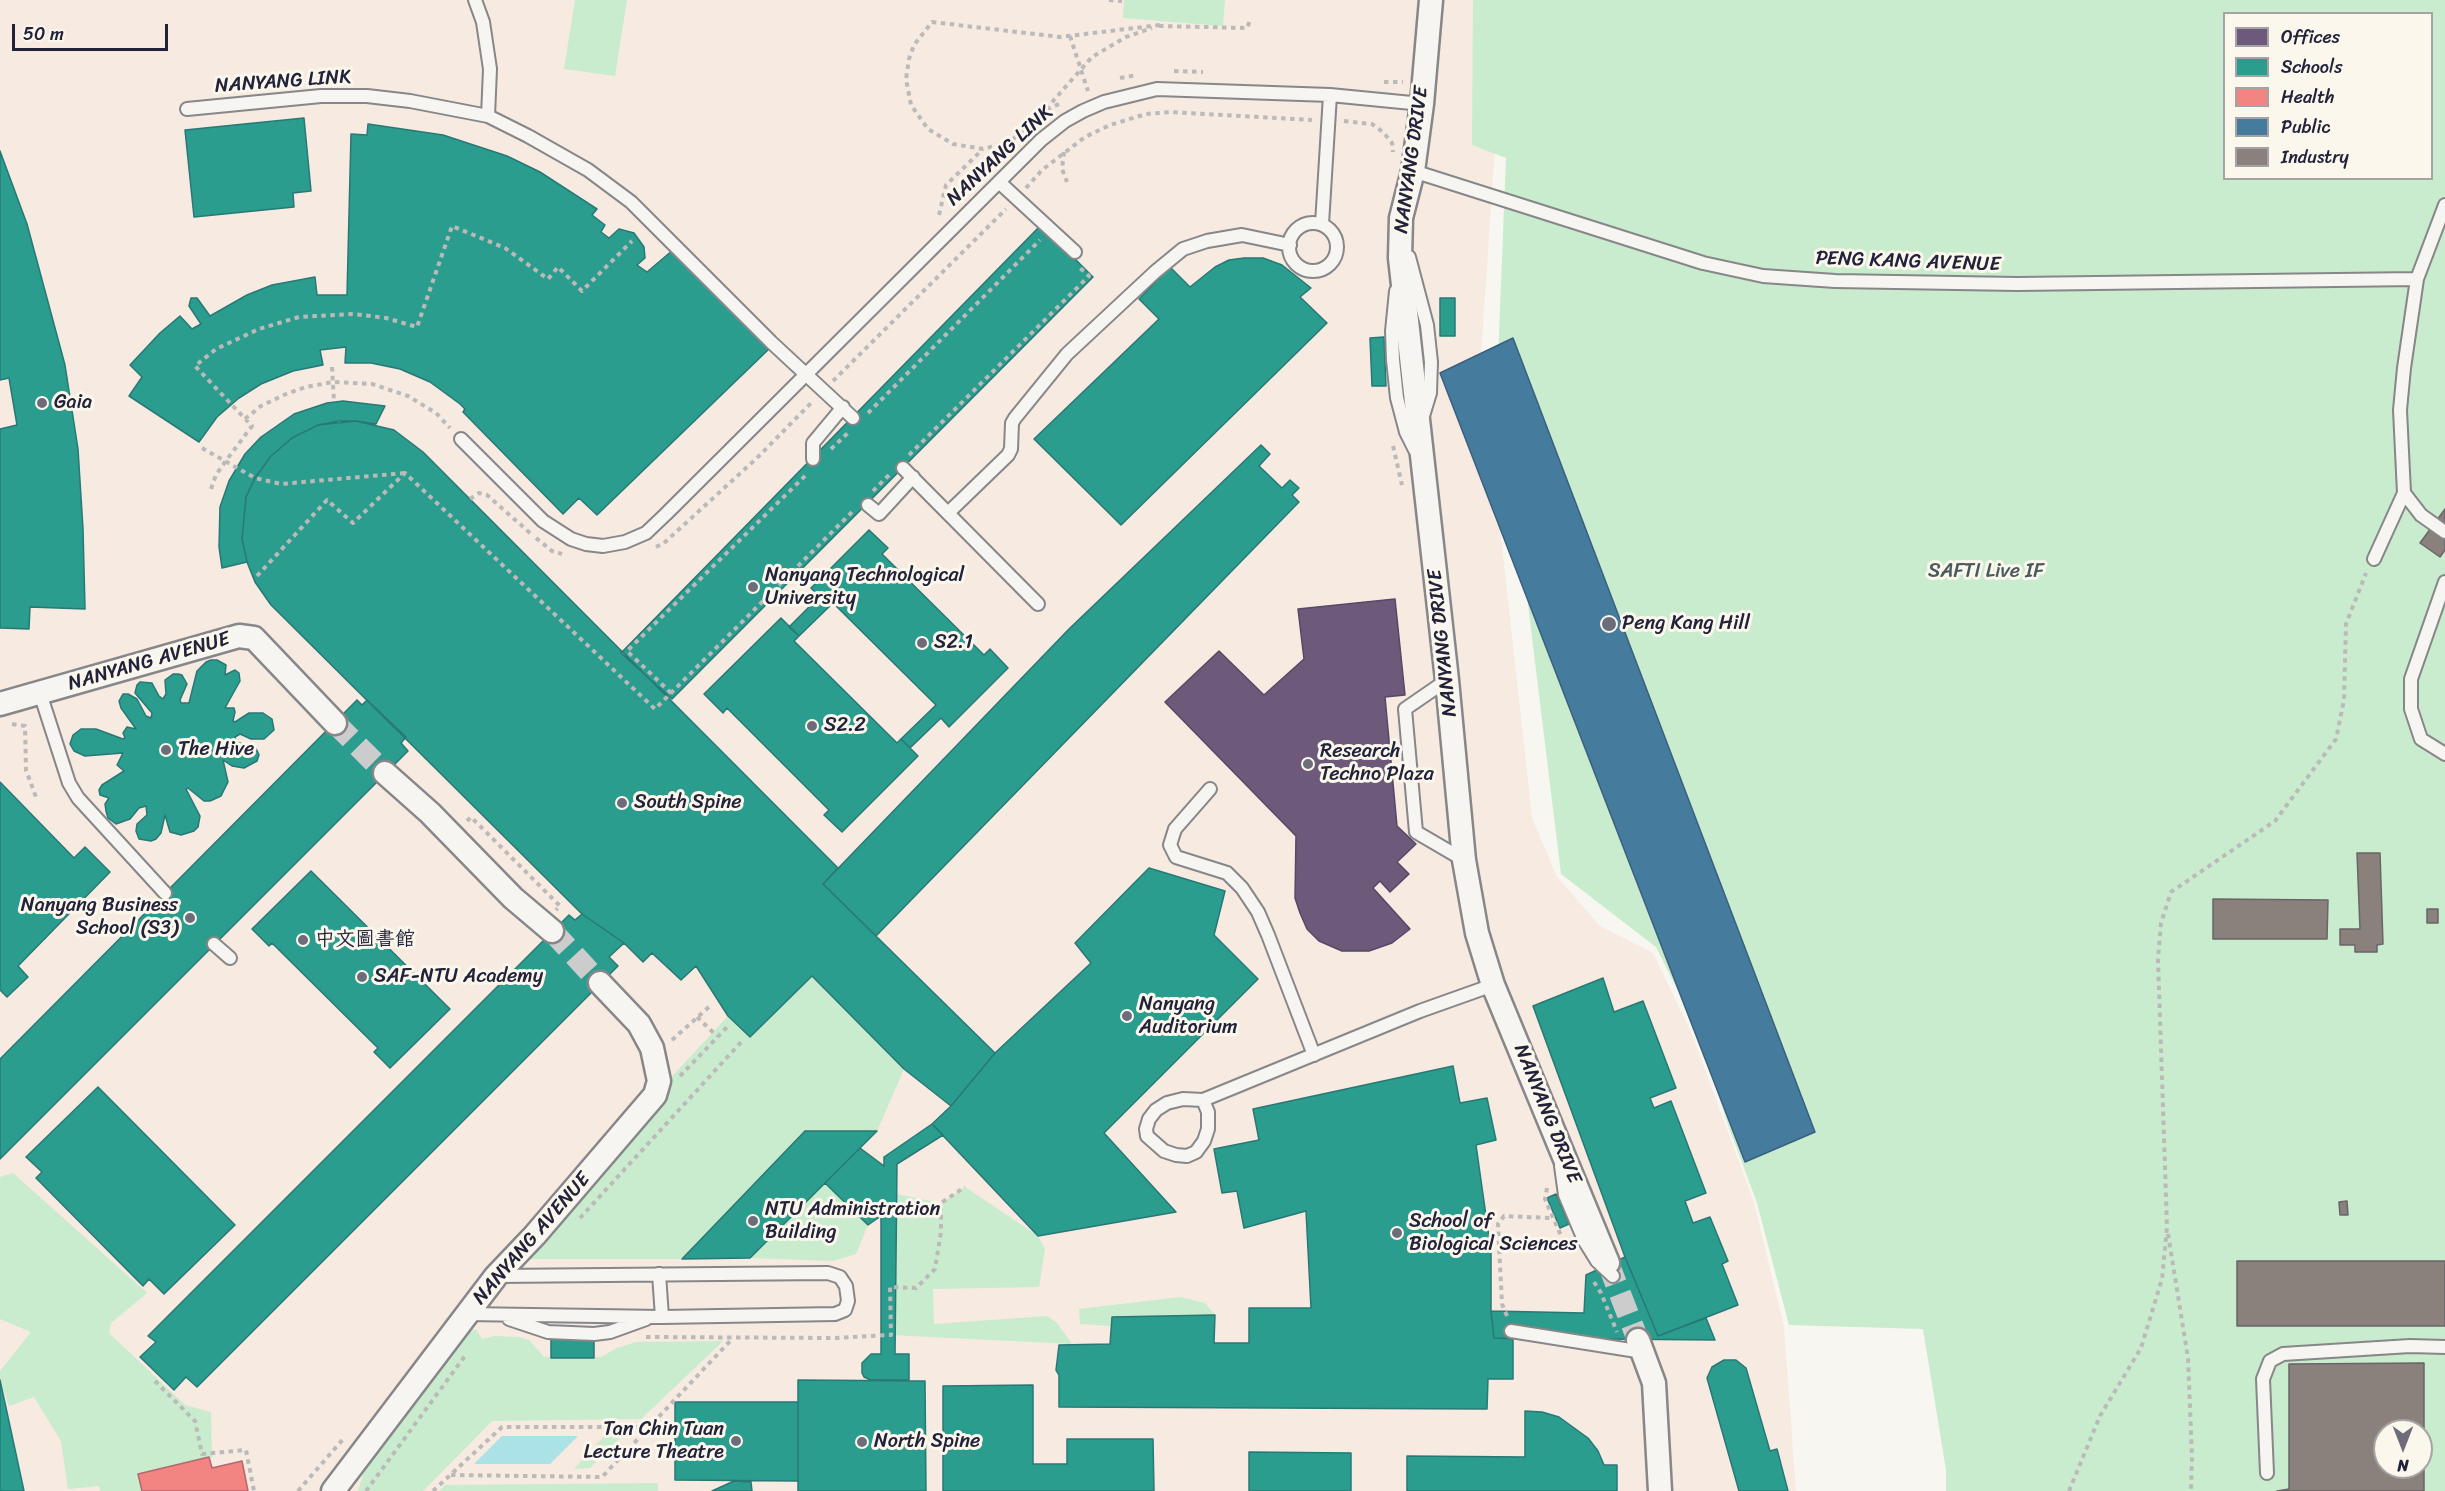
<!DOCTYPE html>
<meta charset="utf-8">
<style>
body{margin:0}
#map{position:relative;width:2445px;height:1491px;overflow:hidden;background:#f8f6f0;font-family:Sriracha,sans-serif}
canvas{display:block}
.legend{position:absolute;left:2223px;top:12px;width:210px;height:168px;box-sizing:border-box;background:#fbf7ec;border:2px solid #a4a2a5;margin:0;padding:8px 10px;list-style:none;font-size:18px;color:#22223b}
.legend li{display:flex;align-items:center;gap:12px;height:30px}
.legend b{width:30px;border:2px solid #a4a2a5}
.north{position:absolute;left:2373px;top:1419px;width:60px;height:60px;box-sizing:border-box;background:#fbf7ec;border:2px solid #a4a2a5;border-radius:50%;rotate:180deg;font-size:16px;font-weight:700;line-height:24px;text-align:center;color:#22223b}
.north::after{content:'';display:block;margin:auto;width:21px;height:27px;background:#6d6c7a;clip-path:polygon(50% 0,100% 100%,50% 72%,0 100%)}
.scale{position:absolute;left:12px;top:24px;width:156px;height:27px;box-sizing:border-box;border:3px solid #22223b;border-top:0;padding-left:8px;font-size:18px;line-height:21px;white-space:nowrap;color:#22223b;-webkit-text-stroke:4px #fbf7ec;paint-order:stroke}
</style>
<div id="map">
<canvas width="2445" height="1491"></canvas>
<ul class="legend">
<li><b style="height:16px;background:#6d597a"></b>Offices</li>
<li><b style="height:16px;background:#2a9d8f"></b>Schools</li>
<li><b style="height:16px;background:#f28482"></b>Health</li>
<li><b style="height:16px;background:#457b9d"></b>Public</li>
<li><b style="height:16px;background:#8a817c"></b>Industry</li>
</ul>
<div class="north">N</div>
<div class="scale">50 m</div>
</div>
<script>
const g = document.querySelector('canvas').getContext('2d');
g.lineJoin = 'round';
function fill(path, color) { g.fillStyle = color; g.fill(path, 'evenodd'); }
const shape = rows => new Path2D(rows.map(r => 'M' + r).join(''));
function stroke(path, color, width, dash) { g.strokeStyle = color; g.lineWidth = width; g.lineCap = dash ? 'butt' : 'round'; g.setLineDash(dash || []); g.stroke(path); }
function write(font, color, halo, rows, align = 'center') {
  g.font = font + ' Sriracha,"LXGW WenKai TC",sans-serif'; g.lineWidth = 6; g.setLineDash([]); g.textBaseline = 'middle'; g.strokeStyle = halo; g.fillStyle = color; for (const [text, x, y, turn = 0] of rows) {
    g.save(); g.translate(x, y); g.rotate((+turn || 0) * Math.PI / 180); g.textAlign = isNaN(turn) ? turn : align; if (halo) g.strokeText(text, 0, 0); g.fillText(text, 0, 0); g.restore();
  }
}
fill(shape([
 [0,0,1496,0,1495,147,1481,355,1532,818,1557,877,1600,926,1653,953,1691,1032,1754,1202,1784,1327,1796,1491,0,1491]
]), '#f6eae1');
fill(shape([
 [575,0,627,0,615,76,564,69],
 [1124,0,1225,0,1223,26,1123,18],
 [1473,0,2445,0,2445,1491,1946,1491,1946,1470,1923,1329,1789,1325,1757,1203,1728,1125,1698,1031,1656,947,1561,874,1498,360,1506,158,1472,145],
 [2224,14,2432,14,2432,178,2224,178],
 [2385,1431,2421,1431,2421,1467,2385,1467],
 [812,976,904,1069,877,1131,805,1131,682,1259,511,1259,655,1095,728,1016,750,1037],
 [13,1173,147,1293,111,1323,109,1333,185,1405,211,1412,212,1458,139,1473,142,1491,100,1491,99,1486,68,1489,61,1441,34,1397,9,1406,0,1379,0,1371,31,1332,0,1319,0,1177],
 [825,1183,868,1225,856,1254,833,1261,750,1258],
 [965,1187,1038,1236,1045,1249,1039,1287,933,1289,934,1324,1047,1316,1057,1323,1072,1344,891,1335,896,1194,941,1203],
 [1180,1297,1205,1303,1215,1315,1112,1317,1112,1326,1080,1324,1079,1309],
 [476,1329,482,1339,495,1336,519,1337,529,1340,544,1357,601,1357,617,1348,636,1342,723,1341,641,1419,492,1421,423,1491,358,1491,364,1471,465,1334],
 [605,1435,622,1436,590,1468,574,1469],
 [658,1483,658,1491,439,1491,445,1485]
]), '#c8eccd');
fill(shape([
 [502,1436,578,1436,550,1464,474,1464]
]), '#aae2e8');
const offices = shape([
 [1395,599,1405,695,1385,697,1397,826,1416,844,1397,862,1409,874,1390,892,1380,881,1373,888,1410,929,1392,943,1369,951,1342,951,1319,941,1307,929,1300,913,1295,898,1296,836,1165,702,1219,651,1264,695,1304,659,1298,609,1395,599]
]);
fill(offices, '#6d597a');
stroke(offices, '#564867', 1.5);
const schools = shape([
 [304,118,311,191,293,193,294,207,194,217,185,130,304,118],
 [368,124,443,135,507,156,540,172,597,209,592,215,605,225,601,232,609,238,619,229,634,233,644,247,645,258,637,265,647,272,673,250,769,349,597,515,579,498,563,514,463,412,465,409,460,404,430,382,400,369,371,363,345,363,346,347,320,350,323,365,293,371,261,384,239,398,217,417,199,442,129,396,142,377,130,365,160,333,180,316,192,329,201,324,189,306,191,298,197,298,210,316,247,295,272,285,315,277,317,295,347,295,351,134,367,135,368,124],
 [0,151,27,224,65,365,78,449,83,529,85,609,30,607,29,629,0,628,0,429,17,425,9,378,0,380,0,151],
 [1041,225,1093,277,672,699,621,653,1041,225],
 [1244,258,1263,258,1282,265,1311,288,1300,297,1327,323,1121,525,1034,439,1159,319,1139,299,1170,267,1190,287,1215,267,1229,260,1244,258],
 [1440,298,1455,298,1455,336,1440,336,1440,298],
 [1384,337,1386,386,1372,386,1370,338,1384,337],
 [343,401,385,406,376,424,356,421,318,425,292,438,271,456,255,478,246,497,242,539,247,562,222,568,219,547,220,507,229,481,245,454,261,437,294,414,327,403,343,401],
 [339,421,356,421,394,430,423,452,838,868,823,884,995,1053,951,1106,904,1069,812,976,750,1037,728,1016,696,966,681,980,652,953,643,962,624,943,582,914,271,605,255,582,247,562,242,539,246,497,255,478,271,456,292,438,318,425,339,421],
 [1261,445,1270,454,1259,466,1282,488,1290,480,1299,488,1292,495,1299,502,876,936,823,884,1069,629,1261,445],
 [869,530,888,548,882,554,984,655,990,649,1008,668,949,727,941,718,910,748,901,739,936,705,833,603,799,636,789,627,819,597,811,588,869,530],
 [781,618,799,636,794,641,897,743,901,739,918,756,842,832,824,815,829,810,727,708,723,713,704,694,781,618],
 [211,660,217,660,226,665,225,675,235,670,239,673,240,681,225,708,234,708,235,712,233,721,235,722,249,713,263,713,272,719,274,730,264,739,251,739,240,734,235,737,236,741,239,743,255,746,259,755,257,761,244,768,232,766,223,760,228,782,221,796,210,801,204,801,188,788,186,789,200,816,198,827,194,831,181,835,170,832,165,815,161,833,156,839,151,841,139,839,136,831,137,824,147,815,146,806,139,808,130,819,116,824,108,818,106,811,105,804,109,798,100,795,99,790,102,785,124,771,117,765,123,753,85,756,74,751,70,744,73,735,81,729,96,729,123,739,125,738,123,733,127,727,136,729,121,708,119,701,123,694,128,694,137,699,146,716,151,718,152,713,135,693,137,685,140,682,152,683,159,696,163,699,166,694,165,680,173,674,178,674,182,675,187,684,180,700,181,703,189,703,197,671,206,662,211,660],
 [357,700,362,705,367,700,406,737,401,743,408,751,0,1159,0,1059,357,700],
 [0,782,74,858,85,847,110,872,18,966,28,977,7,997,0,990,0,782],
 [1149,868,1225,891,1214,935,1258,979,1104,1133,1176,1212,1038,1236,932,1124,951,1106,995,1053,1091,963,1075,943,1149,868],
 [311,871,450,1009,390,1068,374,1052,378,1048,272,943,269,946,252,929,311,871],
 [582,914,624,943,609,957,618,966,197,1387,186,1377,174,1390,140,1357,156,1342,148,1336,569,915,575,920,582,914],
 [1603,978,1614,1012,1643,1001,1676,1088,1650,1098,1654,1108,1671,1101,1706,1193,1685,1201,1693,1223,1710,1217,1728,1261,1722,1264,1738,1305,1658,1336,1625,1257,1533,1006,1603,978],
 [1453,1066,1460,1103,1487,1098,1496,1140,1476,1145,1491,1251,1491,1311,1494,1338,1513,1339,1513,1379,1488,1379,1487,1409,1059,1407,1059,1375,1056,1370,1059,1345,1110,1344,1112,1317,1215,1315,1214,1343,1249,1343,1249,1308,1311,1308,1306,1211,1244,1228,1237,1191,1222,1193,1214,1149,1259,1140,1253,1109,1453,1066],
 [98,1087,235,1225,164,1294,149,1279,143,1286,36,1178,42,1172,26,1157,98,1087],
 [932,1124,943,1135,897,1164,895,1354,909,1354,909,1380,871,1380,864,1377,862,1373,862,1363,871,1354,881,1354,881,1216,868,1225,825,1183,860,1148,884,1166,884,1157,932,1124],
 [805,1131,877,1131,750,1258,682,1259,805,1131],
 [1556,1194,1569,1224,1560,1228,1547,1198,1556,1194],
 [1625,1257,1658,1336,1706,1318,1715,1340,1494,1338,1491,1311,1584,1313,1586,1275,1625,1257],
 [551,1328,594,1329,594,1358,551,1358,551,1328],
 [1724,1360,1736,1360,1746,1368,1770,1451,1777,1449,1788,1491,1739,1491,1707,1378,1712,1367,1724,1360],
 [0,1380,24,1491,0,1491,0,1380],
 [798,1380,925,1381,926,1491,798,1491,798,1380],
 [1033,1385,1033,1464,1067,1464,1067,1439,1153,1439,1154,1491,943,1491,943,1386,1033,1385],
 [675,1402,798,1402,798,1481,675,1480,675,1402],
 [1525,1411,1542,1412,1559,1417,1588,1438,1598,1451,1604,1465,1617,1465,1617,1491,1407,1491,1407,1456,1525,1457,1525,1411],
 [1249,1452,1351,1453,1351,1491,1249,1491,1249,1452],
 [734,1481,751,1482,752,1491,712,1491,734,1481]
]);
fill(schools, '#2a9d8f');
stroke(schools, '#287876', 1.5);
const health = shape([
 [209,1457,212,1468,242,1461,248,1491,142,1491,138,1474,209,1457]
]);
fill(health, '#f28482');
stroke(health, '#b4676d', 1.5);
const public = shape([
 [1513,338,1815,1132,1745,1162,1440,373,1513,338]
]);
fill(public, '#457b9d');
stroke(public, '#3a6080', 1.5);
const industry = shape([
 [2445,509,2445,550,2440,557,2420,543,2445,509],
 [2357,853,2380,853,2383,944,2377,945,2377,952,2355,952,2355,945,2340,945,2340,929,2360,929,2357,853],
 [2213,899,2328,900,2327,939,2213,939,2213,899],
 [2427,909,2438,909,2438,923,2427,923,2427,909],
 [2347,1201,2348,1215,2340,1215,2339,1202,2347,1201],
 [2237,1261,2445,1261,2445,1326,2237,1326,2237,1261],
 [2424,1363,2424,1491,2277,1491,2289,1489,2289,1364,2424,1363],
 [2385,1431,2421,1431,2421,1467,2385,1467,2385,1431]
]);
fill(industry, '#8a817c');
stroke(industry, '#6b6468', 1.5);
stroke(shape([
 [335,723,385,773],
 [552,931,600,983],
 [1608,1263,1638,1340]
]), '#cdcccc', 22, [22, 11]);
const lane = shape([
 [475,0,483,22,490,69,488,116],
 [187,109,321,96,367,96,410,101,488,116,528,136,588,170,631,202,771,342,853,418],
 [1413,171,1703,263,1763,276,1835,281,2017,284,2417,279],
 [999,182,1075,252],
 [2445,205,2417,279,2404,368,2400,410,2404,493,2421,515,2445,532],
 '1289 247a24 24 0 1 1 48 0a24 24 0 1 1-48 0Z',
 [1322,224,1330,95],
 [1409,257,1427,325,1431,362,1430,393,1423,416],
 [1396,291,1392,331,1393,360,1397,398,1406,432,1415,450],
 [461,439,543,521,571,539,586,544,603,546,625,542,646,533,666,514,1041,140,1065,121,1083,111,1104,102,1157,89,1330,95,1422,104],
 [813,459,813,443,843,407],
 [903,468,1038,604],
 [868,505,879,514,913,477],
 [948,513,1008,455,1011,449,1012,423,1015,418,1067,354,1155,272,1183,249,1207,241,1242,235,1290,245],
 [2374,559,2404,493],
 [2445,582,2411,679,2411,709,2421,739,2445,754],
 [1447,680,1405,709,1416,832,1464,860],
 [40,693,69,783,78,798,165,893],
 [1210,789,1175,829,1170,845,1176,857,1227,873,1242,888,1258,912,1268,935,1314,1055],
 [214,944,230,958],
 [1203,1100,1208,1112,1208,1129,1204,1141,1196,1152,1187,1156,1176,1155,1164,1151,1147,1136,1146,1129,1149,1119,1156,1110,1167,1103,1183,1099,1203,1100,1420,1011,1493,985],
 [1561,1166,1565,1195,1584,1240,1597,1261,1613,1276],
 [659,1274,662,1317],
 [467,1314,662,1317,835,1314,845,1310,848,1301,846,1286,840,1277,828,1273,497,1276],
 [509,1319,548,1332,594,1334,610,1332,646,1319],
 [1511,1331,1643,1352],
 [2267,1473,2263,1379,2270,1361,2283,1354,2410,1346,2445,1347]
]);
const street = shape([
 [1431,0,1422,104,1413,171,1401,218,1400,258,1447,680,1464,860,1477,933,1493,985,1608,1263],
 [0,704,239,636,254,638,335,723],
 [385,773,430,813,513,898,552,931],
 [1638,1340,1654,1383,1660,1491],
 [333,1491,496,1276,535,1235,655,1095,659,1081,652,1048,639,1024,600,983]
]);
stroke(lane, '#878688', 16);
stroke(street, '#878688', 27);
stroke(shape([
 [1109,0,1122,1],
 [1159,26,1247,28,1251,18],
 [1070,36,1088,91],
 [1174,71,1203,72],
 [1120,78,1137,75],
 [1384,82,1403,82],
 [1059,104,1046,110,1010,142,983,149,953,144,928,129,911,105,906,79,909,59,914,45,932,22,1060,37,1160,25],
 [1046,109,1092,57,1126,37,1152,28],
 [1344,121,1372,124,1383,132,1392,143,1393,152],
 [1064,152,1062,169,1067,182],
 [1026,188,1042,170,1085,137,1110,125,1146,114,1171,112,1312,120],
 [939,215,946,185,982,150],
 [332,367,334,402],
 [833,381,1006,209],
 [868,413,1040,240],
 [245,419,261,406,286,394,306,387,333,382,372,384,408,396,436,413,450,428],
 [1393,446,1402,485],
 [202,448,255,478,281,484,405,473],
 [831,449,850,431],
 [909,455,1089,276,1078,266],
 [211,489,216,475,225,462,252,426,195,366,216,349,259,329,299,317,354,314,386,318,417,327,452,226,505,248,548,279,558,267,582,291,632,241],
 [873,491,889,475],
 [470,499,479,493,487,495,530,533],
 [536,538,552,551,562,554],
 [656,547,664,543,757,458,813,401],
 [257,576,327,500,353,523,405,473,655,709,855,509],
 [671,693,627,651,807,474],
 [12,724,25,726,26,770,37,800],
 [467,821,471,817,560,906,556,910],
 [697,1017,717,1036],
 [672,1040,710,1006],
 [680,1076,729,1025],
 [1547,1188,1545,1199,1562,1238,1566,1244],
 [580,1218,743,1040],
 [2168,1234,2188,1358,2192,1457,2191,1491],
 [1594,1282,1601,1293,1617,1332],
 [1507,1316,1502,1304,1498,1224,1504,1216,1552,1218],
 [646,1337,836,1338,891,1335,890,1287,916,1288,935,1269,941,1232,941,1203,965,1187],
 [155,1381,195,1421,202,1454,246,1450,254,1491],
 [451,1475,602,1477,732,1339],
 [298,1491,345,1437],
 [366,1491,465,1356],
 [433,1491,502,1427,647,1427],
 [2069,1491,2100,1416,2141,1348,2162,1279,2167,1227,2158,959,2161,923,2171,892,2275,821,2336,739,2344,700,2346,624,2366,573]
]), '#bcbab9', 4, [4.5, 4.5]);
stroke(lane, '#f6f5f1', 12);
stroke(street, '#f6f5f1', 22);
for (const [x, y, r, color] of [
 [42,403,6,"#6d6c7a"],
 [753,587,6,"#6d6c7a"],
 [1609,624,8,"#6d6c7a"],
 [922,643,6,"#6d6c7a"],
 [812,726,6,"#6d6c7a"],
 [166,750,6,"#6d6c7a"],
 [1308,764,6,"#6d6c7a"],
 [622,803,6,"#6d6c7a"],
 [190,918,6,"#6d6c7a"],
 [303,940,6,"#6d6c7a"],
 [362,977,6,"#6d6c7a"],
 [1127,1016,6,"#6d6c7a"],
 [753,1221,6,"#6d6c7a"],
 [1397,1233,6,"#6d6c7a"],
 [736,1441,6,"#6d6c7a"],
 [862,1442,6,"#6d6c7a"]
]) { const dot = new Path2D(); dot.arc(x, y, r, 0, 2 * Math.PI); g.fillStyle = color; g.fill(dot); stroke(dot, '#fbf7ec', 2); }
write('20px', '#22223b', '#fbf7ec', [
 ["NANYANG LINK",283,82,-4],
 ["NANYANG LINK",1000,156,-43],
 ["NANYANG DRIVE",1412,160,-82],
 ["PENG KANG AVENUE",1908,262,2],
 ["NANYANG DRIVE",1443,643,-96],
 ["NANYANG AVENUE",149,662,-16],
 ["NANYANG DRIVE",1547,1114,68],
 ["NANYANG AVENUE",532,1239,-49]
]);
write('20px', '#22223b', '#fbf7ec', [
 ["Gaia",54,403],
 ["Nanyang Technological",765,576],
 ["University",765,599],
 ["Peng Kang Hill",1622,624],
 ["S2.1",934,643],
 ["S2.2",824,726],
 ["The Hive",178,750],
 ["Research",1320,752],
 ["Techno Plaza",1320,775],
 ["South Spine",634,803],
 ["Nanyang Business",178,906,"right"],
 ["School (S3)",178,929,"right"],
 ["中文圖書館",315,940],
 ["SAF-NTU Academy",374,977],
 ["Nanyang",1139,1005],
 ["Auditorium",1139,1028],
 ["NTU Administration",765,1210],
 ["Building",765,1233],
 ["School of",1409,1222],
 ["Biological Sciences",1409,1245],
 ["Tan Chin Tuan",724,1430,"right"],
 ["Lecture Theatre",724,1453,"right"],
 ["North Spine",874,1442]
], 'left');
write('20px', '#485c5e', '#fbf7ec', [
 ["SAFTI Live IF",1986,572]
]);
</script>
